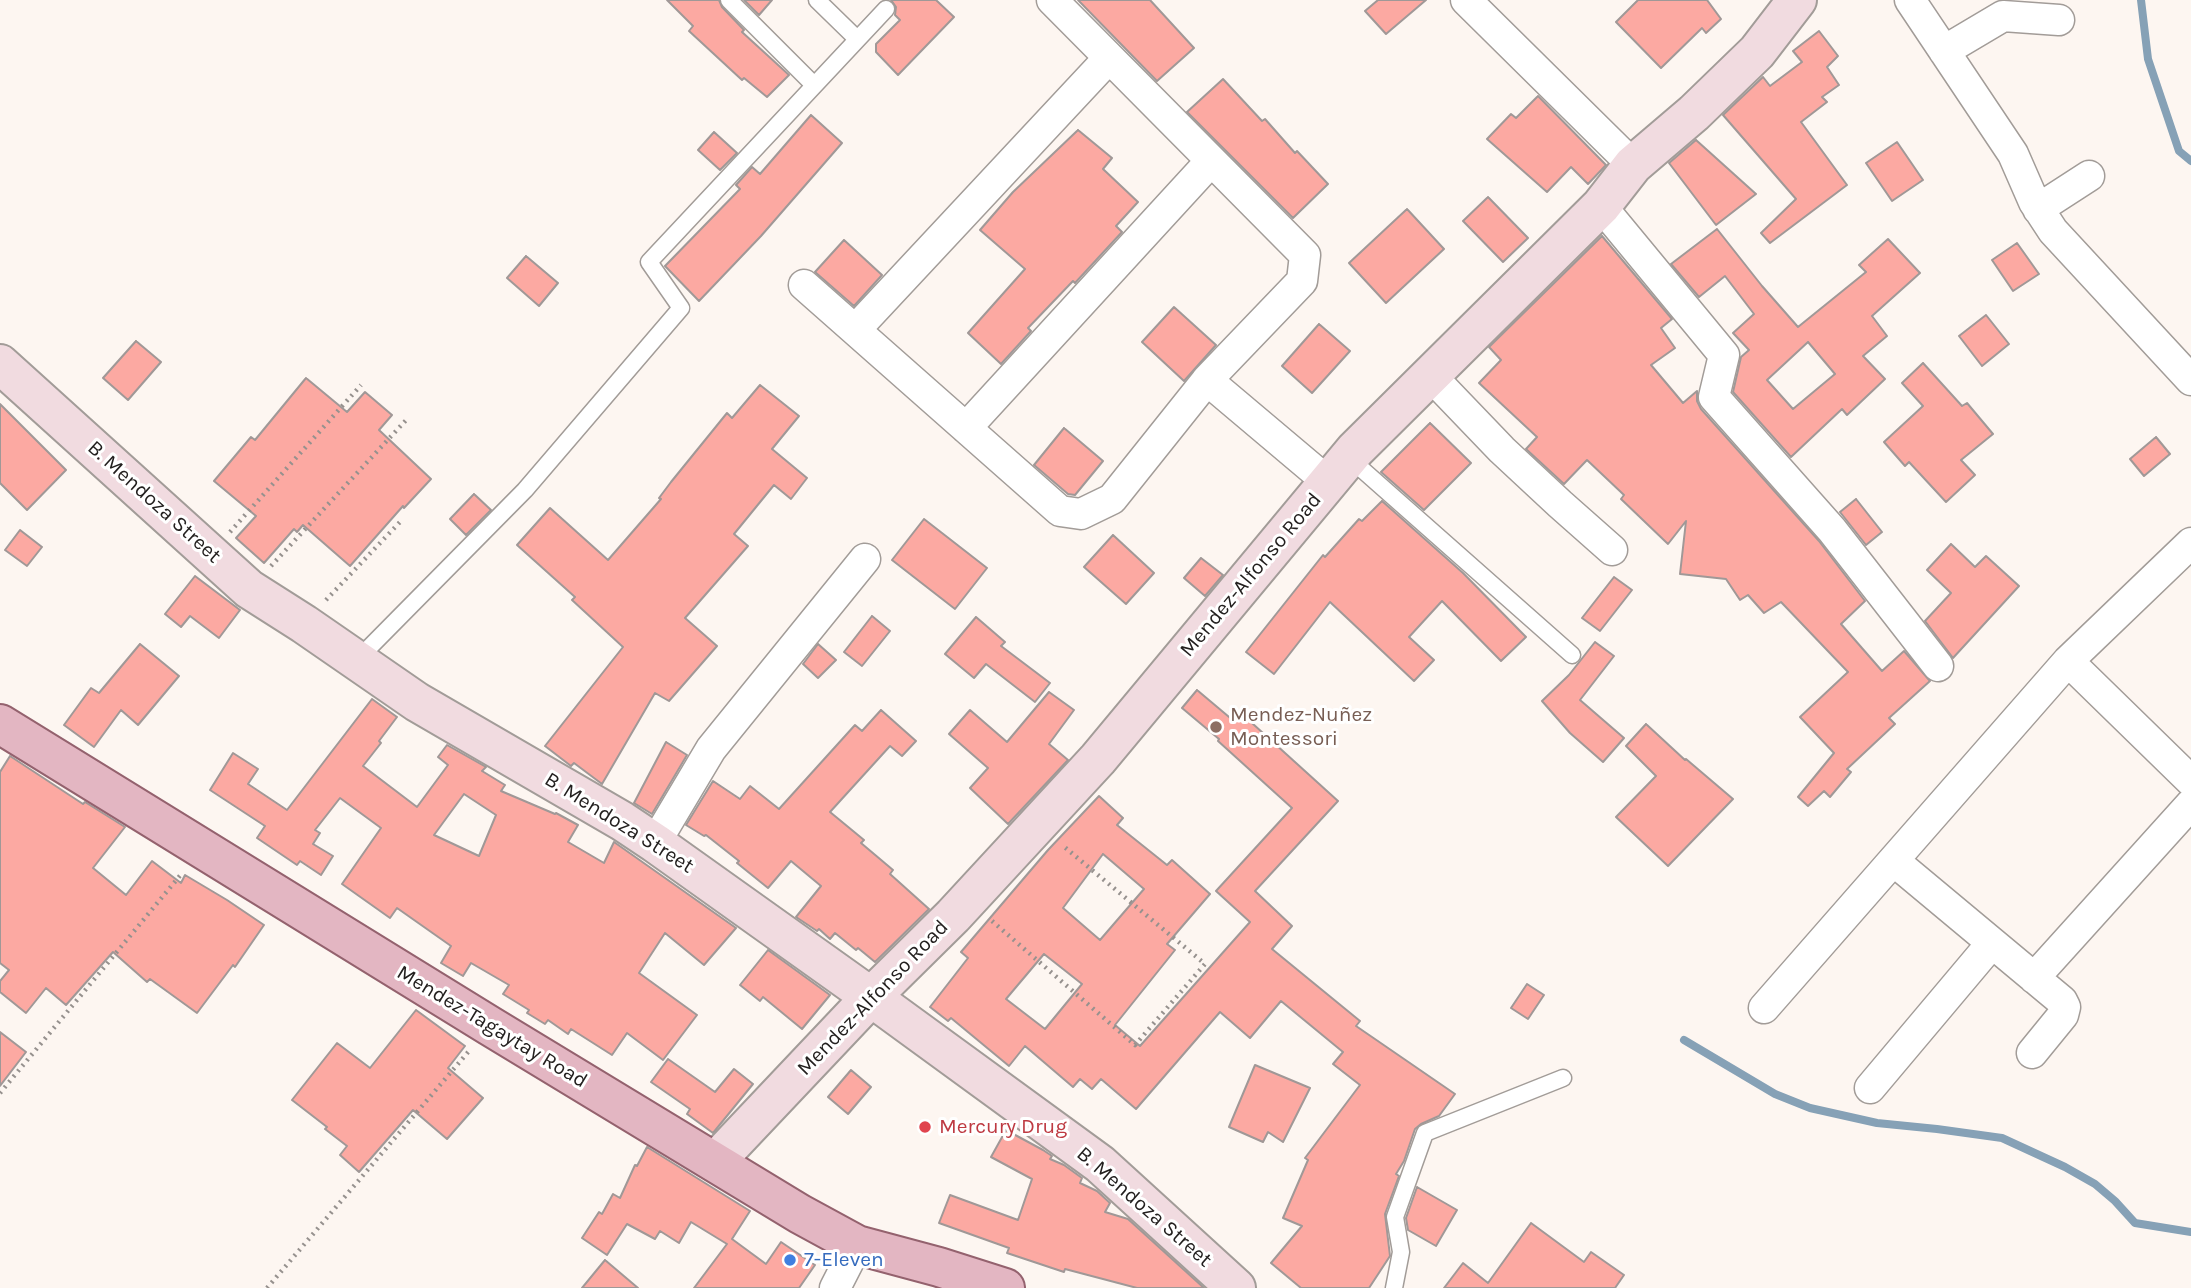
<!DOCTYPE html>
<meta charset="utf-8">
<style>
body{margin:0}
canvas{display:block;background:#fdf6f1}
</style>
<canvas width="2191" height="1288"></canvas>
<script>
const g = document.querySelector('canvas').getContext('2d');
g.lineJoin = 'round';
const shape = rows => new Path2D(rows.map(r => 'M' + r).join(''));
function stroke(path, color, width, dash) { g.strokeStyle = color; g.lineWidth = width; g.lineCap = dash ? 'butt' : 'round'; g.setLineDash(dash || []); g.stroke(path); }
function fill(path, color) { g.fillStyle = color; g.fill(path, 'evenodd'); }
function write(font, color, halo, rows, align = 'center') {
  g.font = font + ' Karla,sans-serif'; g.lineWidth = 6; g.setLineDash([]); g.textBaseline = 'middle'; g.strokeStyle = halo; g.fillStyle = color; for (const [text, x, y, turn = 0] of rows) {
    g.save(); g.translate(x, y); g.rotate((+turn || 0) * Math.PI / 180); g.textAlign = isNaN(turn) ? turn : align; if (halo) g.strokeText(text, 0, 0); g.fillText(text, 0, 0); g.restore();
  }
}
stroke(shape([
 [2141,0,2148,59,2179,151,2191,161],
 [1684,1040,1775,1094,1810,1108,1877,1123,1937,1129,2002,1138,2065,1167,2095,1184,2115,1201,2135,1223,2191,1232]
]), '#86a1b6', 8);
const building = shape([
 [667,0,719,0,722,7,744,30,742,32,789,75,767,97,744,78,742,80,689,31,693,26,667,0],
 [744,0,772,0,759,15,744,0],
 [891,0,936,0,954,17,898,75,876,52,876,44,900,20,895,15,896,7,891,0],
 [1078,0,1150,0,1194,48,1157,81,1078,0],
 [1378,0,1426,0,1386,34,1365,11,1378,0],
 [1638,0,1707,0,1721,19,1706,33,1702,28,1661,68,1616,22,1638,0],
 [1819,31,1838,56,1827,67,1839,85,1822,97,1827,102,1801,122,1847,185,1770,243,1761,233,1796,199,1723,115,1763,77,1770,86,1802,62,1793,51,1819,31],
 [1223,79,1262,121,1265,119,1295,153,1297,151,1328,184,1293,218,1187,112,1223,79],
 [1538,96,1606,165,1588,184,1571,167,1547,192,1487,139,1511,114,1516,118,1538,96],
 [811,115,842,143,761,236,699,301,665,266,740,189,736,185,752,167,760,174,811,115],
 [1078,130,1112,158,1103,169,1138,202,1116,226,1122,232,1075,283,1073,281,1028,328,1031,331,1001,364,968,333,1025,269,980,230,1013,192,1078,130],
 [714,132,737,153,720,170,698,150,714,132],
 [1696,140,1756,194,1716,225,1669,163,1696,140],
 [1897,142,1923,180,1892,201,1866,163,1897,142],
 [1488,197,1528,238,1503,262,1463,221,1488,197],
 [1407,209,1444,249,1386,303,1349,263,1407,209],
 [1717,229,1762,286,1798,327,1866,272,1859,265,1888,239,1920,273,1872,316,1887,336,1863,356,1885,379,1847,415,1842,409,1791,457,1733,392,1741,357,1749,350,1733,333,1754,314,1725,276,1699,297,1671,264,1717,229],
 [1808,342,1835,374,1793,409,1767,380,1808,342],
 [1602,236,1672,319,1661,328,1675,348,1651,365,1683,403,1697,391,1697,401,1701,409,1819,541,1865,601,1841,624,1882,671,1904,651,1930,681,1889,718,1895,724,1847,769,1851,772,1830,797,1824,791,1808,806,1798,797,1834,753,1800,717,1848,672,1781,602,1764,613,1748,595,1740,600,1726,579,1680,574,1686,521,1668,544,1621,499,1624,495,1587,460,1564,484,1526,449,1537,437,1479,383,1501,360,1489,347,1602,236],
 [844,240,882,275,854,306,815,272,844,240],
 [2017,243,2039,274,2013,291,1992,260,2017,243],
 [526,256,558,283,539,306,507,278,526,256],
 [1174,307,1216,345,1184,381,1142,342,1174,307],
 [1986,315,2009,344,1982,366,1959,336,1986,315],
 [1319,324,1350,351,1312,393,1282,366,1319,324],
 [136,341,161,362,128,400,103,378,136,341],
 [1923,363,1962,406,1967,403,1993,434,1961,460,1975,475,1946,502,1909,462,1905,466,1884,442,1923,406,1902,383,1923,363],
 [306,378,347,412,365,392,392,415,379,430,431,479,404,508,403,506,350,566,303,525,297,532,294,529,264,563,236,538,256,516,214,481,251,437,255,440,306,378],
 [760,385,799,416,772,449,807,478,791,499,774,485,734,534,748,546,685,618,717,646,669,701,655,693,602,784,574,763,571,766,545,746,623,647,572,600,575,597,517,545,550,508,608,560,661,499,659,498,671,482,727,413,732,418,760,385],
 [0,404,66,470,27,510,0,483,0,404],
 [1430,423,1471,463,1424,510,1381,472,1430,423],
 [1064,428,1103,461,1075,495,1068,494,1034,465,1064,428],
 [2156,437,2170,454,2144,476,2130,459,2156,437],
 [474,494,491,510,466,535,450,519,474,494],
 [1856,499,1882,532,1866,545,1840,512,1856,499],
 [1382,501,1463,573,1526,637,1501,661,1442,601,1409,637,1434,660,1414,681,1330,602,1274,674,1246,652,1323,555,1325,557,1359,519,1362,521,1382,501],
 [924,519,987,568,955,609,892,560,924,519],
 [20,530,42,547,27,566,5,550,20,530],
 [1113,535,1154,573,1126,604,1084,567,1113,535],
 [1951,544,1975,567,1986,556,2019,586,1953,658,1925,621,1951,593,1927,570,1951,544],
 [1201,558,1223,575,1205,596,1184,578,1201,558],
 [195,576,240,610,219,638,190,616,181,627,165,614,195,576],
 [1614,577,1632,590,1600,631,1582,618,1614,577],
 [872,616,890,631,862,666,844,652,872,616],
 [976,617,1005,642,1001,646,1050,683,1035,702,986,664,974,678,945,654,976,617],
 [1595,642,1614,656,1580,700,1624,738,1603,762,1570,733,1542,701,1569,675,1595,642],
 [140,644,179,676,138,725,121,710,94,747,64,725,91,688,99,693,140,644],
 [818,644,836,660,818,678,803,664,818,644],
 [1197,690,1235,722,1242,714,1338,801,1255,891,1292,926,1272,949,1360,1021,1356,1026,1455,1094,1439,1116,1421,1124,1415,1129,1404,1161,1396,1174,1399,1176,1385,1214,1390,1256,1369,1288,1301,1288,1271,1263,1302,1226,1283,1218,1308,1160,1305,1158,1360,1085,1333,1064,1343,1052,1281,1001,1250,1038,1220,1012,1136,1109,1101,1079,1092,1089,1080,1079,1073,1087,1025,1046,1009,1066,951,1018,948,1021,930,1007,968,958,961,952,1048,850,1099,796,1123,818,1117,825,1167,865,1172,860,1210,894,1167,944,1175,950,1115,1025,1140,1046,1250,922,1216,891,1292,808,1218,741,1219,739,1182,708,1197,690],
 [1103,854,1144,889,1100,940,1063,908,1103,854],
 [1044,954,1082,984,1045,1029,1006,999,1044,954],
 [1049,692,1074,710,1049,744,1068,760,1008,824,970,788,988,768,949,734,970,710,1007,742,1049,692],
 [372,699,397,717,379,741,381,743,363,766,417,807,448,765,438,757,447,745,486,767,482,771,505,785,501,791,555,814,556,813,578,825,568,842,604,863,614,842,736,928,704,965,665,933,639,973,697,1015,663,1060,627,1033,612,1055,571,1029,568,1034,548,1020,545,1024,527,1013,529,1010,503,994,509,985,471,963,463,976,441,963,451,946,397,908,390,918,342,884,381,828,340,798,315,830,320,833,313,844,333,856,321,875,300,861,297,865,257,838,265,826,210,790,233,753,258,769,248,784,287,810,372,699],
 [464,794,496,815,479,856,434,835,464,794],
 [881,710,916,741,902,756,890,746,830,812,864,840,861,843,893,870,890,874,929,909,875,962,858,948,856,950,835,933,830,939,819,929,817,931,796,917,821,886,791,861,768,888,737,863,739,861,706,835,704,836,686,825,713,781,740,799,750,786,779,809,855,725,862,731,881,710],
 [1646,724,1685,760,1686,759,1733,799,1668,866,1616,817,1656,776,1626,746,1646,724],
 [666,742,687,755,652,814,634,803,666,742],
 [10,756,83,804,85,802,125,827,93,868,126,895,152,861,181,883,185,875,227,900,264,925,235,967,233,965,197,1013,150,979,147,982,113,952,66,1005,46,988,26,1013,0,992,0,981,9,970,0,963,0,772,10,756],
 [768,950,830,995,802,1029,763,997,760,1001,740,985,768,950],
 [1527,984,1544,995,1528,1019,1511,1008,1527,984],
 [416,1010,465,1046,448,1068,483,1098,447,1139,413,1110,359,1172,340,1155,347,1146,325,1129,327,1127,292,1100,337,1043,370,1068,416,1010],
 [0,1032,26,1052,0,1086,0,1032],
 [668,1059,715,1092,734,1069,753,1084,713,1133,687,1114,690,1109,651,1082,668,1059],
 [1255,1065,1310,1088,1283,1142,1268,1132,1263,1142,1229,1127,1255,1065],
 [851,1070,871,1087,848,1114,828,1097,851,1070],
 [1006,1130,1043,1150,1052,1156,1050,1159,1064,1165,1082,1178,1080,1183,1097,1191,1110,1203,1105,1212,1128,1219,1204,1288,1137,1288,1065,1269,1064,1272,1007,1253,1009,1248,939,1223,950,1195,1018,1220,1032,1179,991,1157,1006,1130],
 [647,1147,750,1211,732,1239,766,1264,781,1242,815,1265,799,1288,694,1288,727,1244,691,1222,679,1243,660,1231,655,1239,627,1224,607,1255,582,1238,599,1212,602,1214,613,1194,620,1198,635,1165,637,1166,647,1147],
 [1417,1187,1457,1210,1436,1246,1408,1230,1406,1218,1417,1187],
 [1531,1223,1584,1262,1591,1252,1624,1275,1615,1288,1444,1288,1463,1263,1488,1283,1531,1223],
 [605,1260,638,1288,582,1288,605,1260]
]);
fill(building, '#fca9a2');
stroke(building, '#a09897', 2);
const lane = shape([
 [729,0,814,85],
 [817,0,857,39],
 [1348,457,1572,655],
 [356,661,525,490,681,308,649,262,886,9],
 [1394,1288,1401,1252,1395,1217,1425,1133,1563,1078]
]);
const street = shape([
 [1052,0,1305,255,1302,281,1207,380,1328,482],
 [1466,0,1633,165],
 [1910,0,2013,154,2034,202,2053,231,2191,380],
 [1944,51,2003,16,2059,20],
 [1601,206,1724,355,1714,397,1832,530,1938,666],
 [2038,209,2089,176],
 [804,285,1060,511,1081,514,1112,499,1207,380],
 [855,330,1109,58],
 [1430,375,1502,450,1560,504,1612,550],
 [966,428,1211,161],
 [2068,661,2191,781],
 [655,843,711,749,865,559],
 [1894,861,2062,1001,2065,1007,2063,1015,2032,1053],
 [2034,978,2191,804],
 [1764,1008,2068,661,2191,543],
 [1870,1088,1992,943],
 [835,1288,857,1245]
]);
const secondary = shape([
 [0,364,249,589,304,624,417,702,622,821,655,843,871,997,1100,1164,1236,1288],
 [715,1162,871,997,953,916,1098,759,1355,450,1601,206,1633,165,1694,113,1757,52,1797,0]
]);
const primary = shape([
 [0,724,490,1026,800,1214,857,1245,939,1267,1005,1288]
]);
stroke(lane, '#a29c98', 19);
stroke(street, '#a29c98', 33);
stroke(secondary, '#a29c98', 42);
stroke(primary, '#94626e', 42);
stroke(shape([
 [230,532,361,385],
 [271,566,408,418],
 [326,600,400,522],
 [992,921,1135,1045,1205,964,1062,845],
 [0,1093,183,872],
 [267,1288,469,1051]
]), '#96918e', 4.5, [2, 5]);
stroke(lane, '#fff', 16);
stroke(street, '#fff', 30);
stroke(secondary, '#f1dbe0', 38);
stroke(primary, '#e3b6c2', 38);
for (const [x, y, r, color] of [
 [1216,727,7,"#8d6e63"],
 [925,1127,7,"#e0444e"],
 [790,1260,7,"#3f7fe0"]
]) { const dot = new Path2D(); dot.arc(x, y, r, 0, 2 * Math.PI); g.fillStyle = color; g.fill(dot); stroke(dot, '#fff', 2.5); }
write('21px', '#23201f', '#fff', [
 ["B. Mendoza Street",154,502,42],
 ["Mendez-Alfonso Road",1251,575,-50],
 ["B. Mendoza Street",619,823,32],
 ["Mendez-Alfonso Road",873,998,-46],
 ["Mendez-Tagaytay Road",492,1027,31],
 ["B. Mendoza Street",1144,1207,41]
]);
write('21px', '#785e54', '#fff', [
 ["Mendez-Nuñez",1230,715],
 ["Montessori",1230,739]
], 'left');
write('21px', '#be3a42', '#fff', [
 ["Mercury Drug",939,1127]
], 'left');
write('21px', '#366cbe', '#fff', [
 ["7-Eleven",804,1260]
], 'left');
</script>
